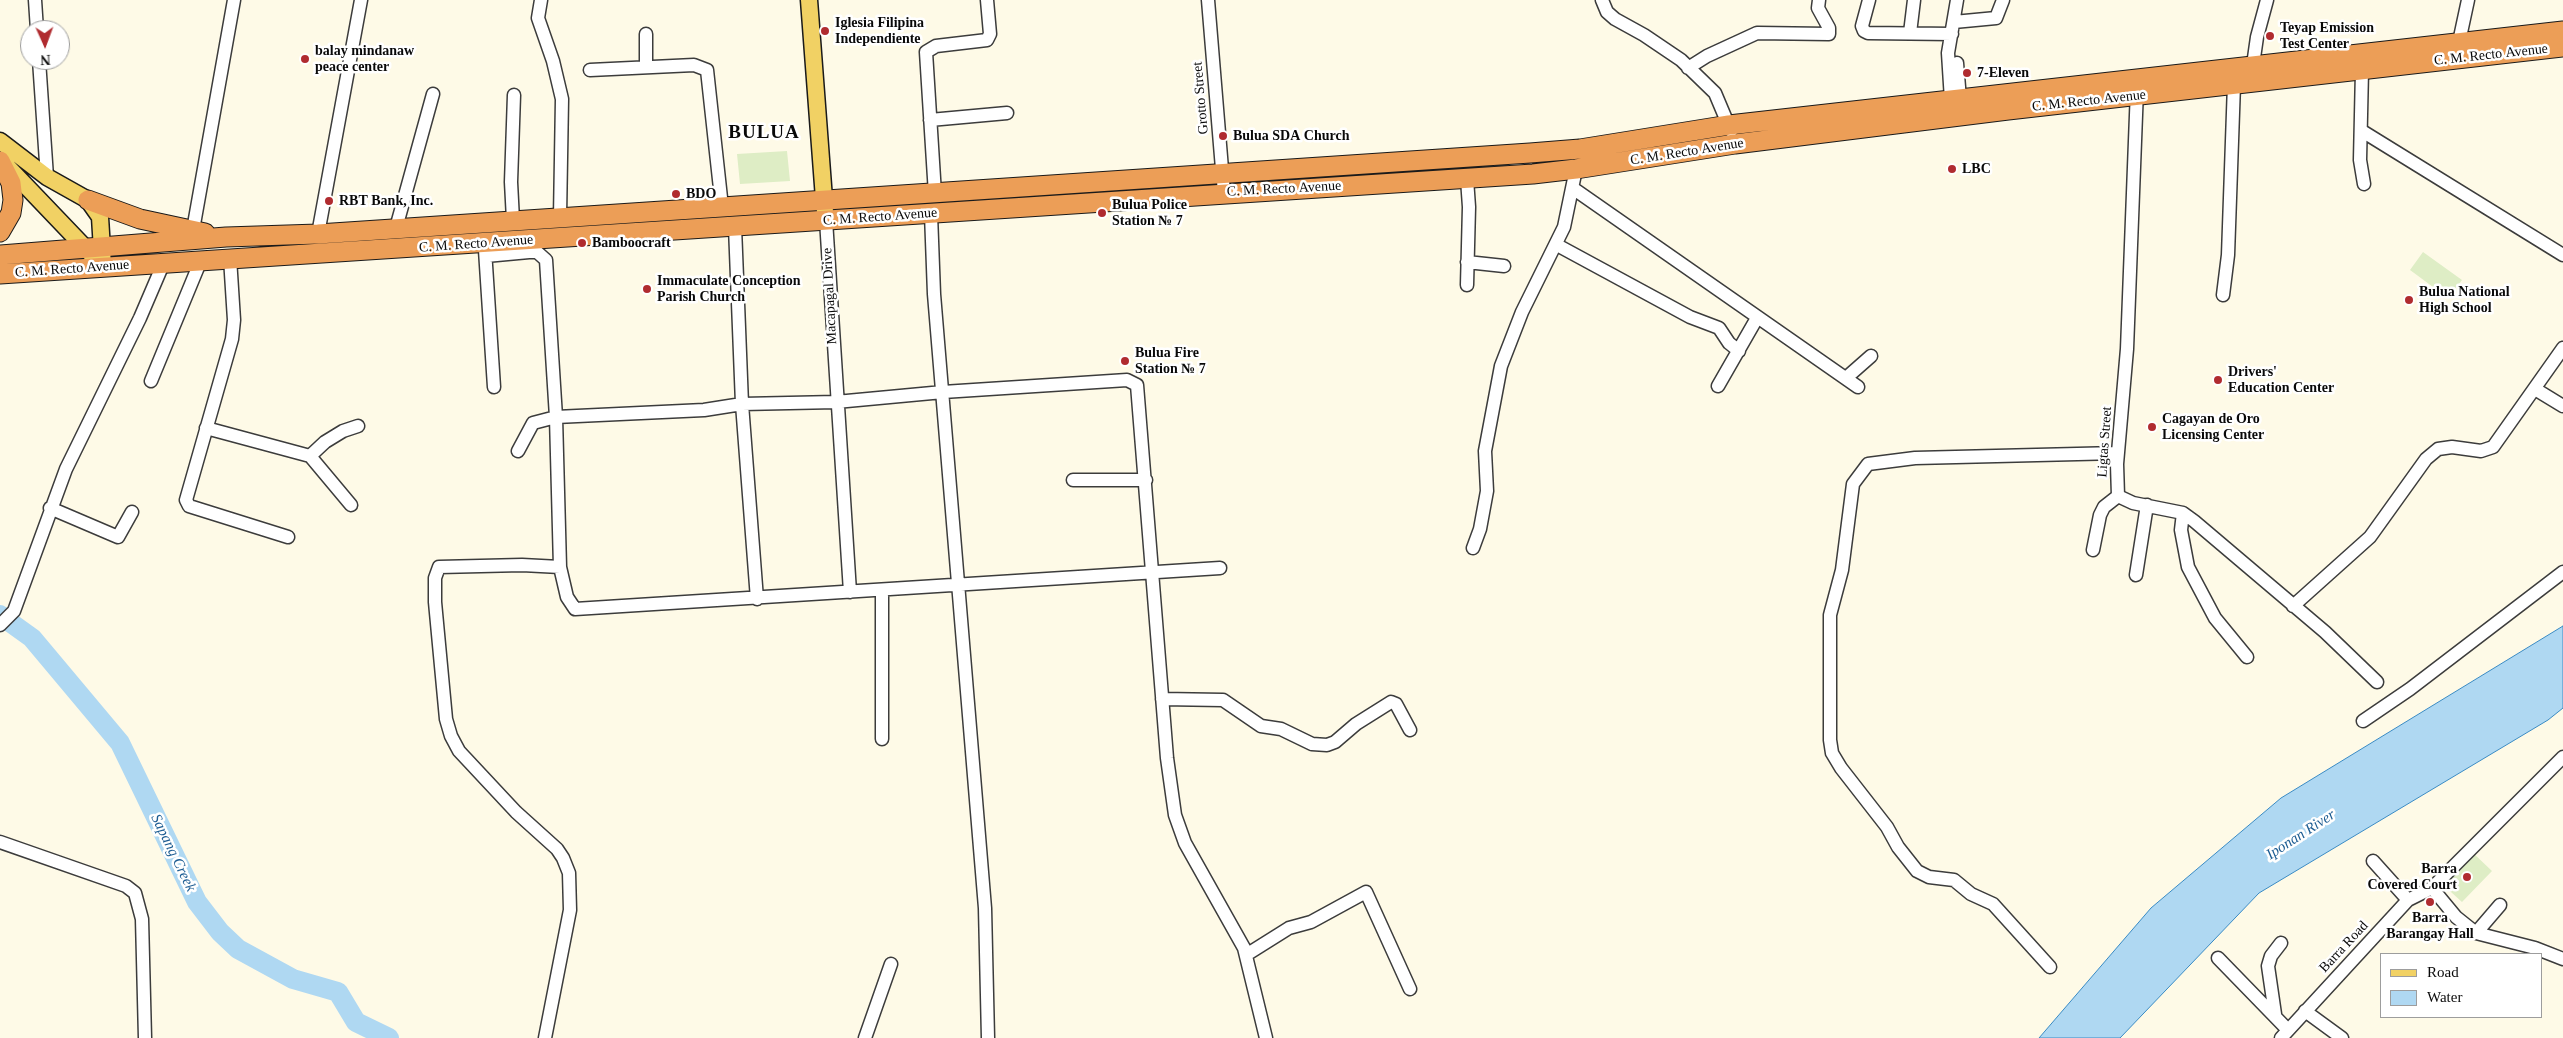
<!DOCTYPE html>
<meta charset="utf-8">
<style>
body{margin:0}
#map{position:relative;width:2563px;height:1038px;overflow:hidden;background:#fefae7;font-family:"Times New Roman",serif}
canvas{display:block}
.legend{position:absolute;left:2380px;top:953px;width:162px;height:65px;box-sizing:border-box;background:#fff;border:1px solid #9d9d9d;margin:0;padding:6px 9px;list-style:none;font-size:15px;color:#090909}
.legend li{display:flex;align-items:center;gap:10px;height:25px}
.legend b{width:25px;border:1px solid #9d9d9d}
.north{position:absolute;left:20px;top:20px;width:50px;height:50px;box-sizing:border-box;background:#fff;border:1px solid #9d9d9d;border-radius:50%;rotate:178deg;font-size:14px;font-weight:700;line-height:20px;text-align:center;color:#090909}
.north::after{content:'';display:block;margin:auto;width:18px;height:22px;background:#b02b2f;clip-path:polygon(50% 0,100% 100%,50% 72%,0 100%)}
</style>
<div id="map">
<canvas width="2563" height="1038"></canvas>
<ul class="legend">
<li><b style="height:6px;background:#f1d164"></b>Road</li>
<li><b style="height:14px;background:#afd8f2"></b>Water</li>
</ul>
<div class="north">N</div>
</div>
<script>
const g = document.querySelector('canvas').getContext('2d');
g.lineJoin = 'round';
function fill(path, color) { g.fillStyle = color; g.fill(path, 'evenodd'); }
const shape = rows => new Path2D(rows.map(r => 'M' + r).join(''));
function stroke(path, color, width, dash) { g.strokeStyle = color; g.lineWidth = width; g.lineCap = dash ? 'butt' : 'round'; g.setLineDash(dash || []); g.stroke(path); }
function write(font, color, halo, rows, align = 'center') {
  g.font = font + ' "Times New Roman",serif'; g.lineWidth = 5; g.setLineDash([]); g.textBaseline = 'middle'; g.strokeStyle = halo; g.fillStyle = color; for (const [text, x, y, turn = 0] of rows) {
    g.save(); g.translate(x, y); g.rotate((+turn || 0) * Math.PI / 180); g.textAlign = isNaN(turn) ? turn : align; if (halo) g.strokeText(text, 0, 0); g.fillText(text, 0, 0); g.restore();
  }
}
fill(shape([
 [787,151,790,181,740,184,737,154],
 [2423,252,2462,280,2448,298,2410,270],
 [2472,852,2492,871,2462,902,2441,883]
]), '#deedc5');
const water = shape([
 [2563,626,2563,708,2548,720,2259,893,2120,1038,2039,1038,2151,908,2281,798,2563,626]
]);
fill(water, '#afd8f2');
stroke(water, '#3a8bc4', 1);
stroke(shape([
 [0,615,32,638,120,743,197,902,220,932,238,949,293,979,338,992,356,1022,389,1038]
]), '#afd8f2', 20);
const minor = shape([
 [35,0,37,30],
 [541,0,538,18,553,61,562,99,560,217],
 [1208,0,1224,193],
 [1602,0,1607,12,1615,19,1644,35,1681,60,1715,93,1731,131],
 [1869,0,1862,26,1864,31,1868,33,1952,34],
 [1954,22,1996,18,2003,0],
 [1910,33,1914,0],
 [646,34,646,67],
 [2459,42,2468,0],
 [39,60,47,177],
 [1957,63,1960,99],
 [2253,65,2257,37,2267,0],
 [1688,68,1707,56,1757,33,1829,34,1829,28,1818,8,1819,0],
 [590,70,694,65,707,70,722,207],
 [2362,70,2360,160,2364,184],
 [2137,89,2127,349,2117,464,2118,496,2133,503,2183,513,2194,521,2325,632,2377,682],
 [1951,100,1948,53,1957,0],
 [930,120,1007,113],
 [2362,131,2563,255],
 [1574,189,1858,387],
 [935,194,926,52,936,46,987,40,990,34,987,0],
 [931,214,934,294,985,908,988,1038],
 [513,220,511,182,514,95],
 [826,220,850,592],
 [735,227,742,404,757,599],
 [396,228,433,94],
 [193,230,234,0],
 [318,234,361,0],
 [1557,245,1690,317,1719,328,1729,343,1739,351],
 [485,250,494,387],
 [486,256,529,252,537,252,546,260,556,417,560,567,567,597,575,609,1220,568],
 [230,258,234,320,232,339,186,500,189,506,288,537],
 [1467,262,1504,266],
 [1467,285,1469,207,1467,179],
 [2223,295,2228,255,2234,84],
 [1846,378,1871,356],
 [151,381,201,260],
 [1718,386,1757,318],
 [2535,389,2563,406],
 [206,428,310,456,351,505],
 [518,451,533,423,556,417,704,410,742,404,836,402,943,392,1127,380,1137,385,1167,758,1175,815,1185,843,1244,948,1266,1038],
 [310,456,325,442,343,431,358,426],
 [1073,480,1146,480],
 [50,508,118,537,132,512],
 [2183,513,2181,530,2188,567,2215,618,2247,657],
 [1473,548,1480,529,1487,491,1485,451,1501,366,1522,312,1564,227,1576,169],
 [2093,550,2100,515,2104,507,2118,496],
 [2136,575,2147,505],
 [882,590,882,739],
 [2293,606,2370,537,2426,459,2438,449,2452,447,2481,451,2493,447,2563,348],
 [0,625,14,611,66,469,140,318,164,262],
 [1162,699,1223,700,1261,726,1281,729,1312,744,1327,745,1335,742,1356,724,1391,702,1396,704,1410,730],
 [2363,721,2410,689,2563,572],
 [0,842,126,886,135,893,142,919,145,1038],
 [2373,861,2408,900],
 [2432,888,2456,917,2476,933,2535,948,2563,959],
 [2476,933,2500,905],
 [1246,955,1289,928,1311,922,1366,892,1410,989],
 [2218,958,2288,1030],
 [2050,967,1993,904,1971,894,1954,880,1929,877,1917,871,1898,847,1887,827,1841,768,1832,753,1830,740,1830,615,1842,570,1853,484,1868,464,1915,458,2118,453],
 [2305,1011,2342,1038],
 [2275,1014,2268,966,2271,956,2281,943],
 [545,1038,570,910,569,873,563,858,557,849,516,812,459,751,451,736,446,719,435,602,435,578,439,567,522,565,560,567],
 [865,1038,891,964],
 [2281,1038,2408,900,2432,888,2563,757]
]);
const major = shape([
 [809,0,825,212],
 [0,141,47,177,88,200,100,217,103,266],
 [5,164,92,255]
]);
const highway = shape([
 [0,161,11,183,13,200,11,213,0,232],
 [88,200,140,219,205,233],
 [0,255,226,237,318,234,1530,153,1580,149,1729,125,2563,31],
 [0,274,1533,174,1576,169,1735,144,2008,110,2563,47]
]);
stroke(minor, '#3c3c3c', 15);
stroke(major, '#1a1a1a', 19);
stroke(highway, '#1a1a1a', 21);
stroke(minor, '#fff', 12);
stroke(major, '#f1d164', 16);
stroke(highway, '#ec9e57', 19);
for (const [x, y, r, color] of [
 [825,31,5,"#b02b2f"],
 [2270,36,5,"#b02b2f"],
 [305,59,5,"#b02b2f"],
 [1967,73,5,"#b02b2f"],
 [1223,136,5,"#b02b2f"],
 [1952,169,5,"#b02b2f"],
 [676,194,5,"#b02b2f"],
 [329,201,5,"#b02b2f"],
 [1102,213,5,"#b02b2f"],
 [582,243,5,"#b02b2f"],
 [647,289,5,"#b02b2f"],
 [2409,300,5,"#b02b2f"],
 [1125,361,5,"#b02b2f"],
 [2218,380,5,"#b02b2f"],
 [2152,427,5,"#b02b2f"],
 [2467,877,5,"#b02b2f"],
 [2430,902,5,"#b02b2f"]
]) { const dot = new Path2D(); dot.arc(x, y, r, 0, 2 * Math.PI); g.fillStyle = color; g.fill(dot); stroke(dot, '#fff', 2); }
write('bold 14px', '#090909', '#fff', [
 ["Iglesia Filipina",835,23],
 ["Independiente",835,39],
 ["Teyap Emission",2280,28],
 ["Test Center",2280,44],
 ["balay mindanaw",315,51],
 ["peace center",315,67],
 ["7-Eleven",1977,73],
 ["Bulua SDA Church",1233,136],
 ["LBC",1962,169],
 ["BDO",686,194],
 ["RBT Bank, Inc.",339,201],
 ["Bulua Police",1112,205],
 ["Station № 7",1112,221],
 ["Bamboocraft",592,243],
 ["Immaculate Conception",657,281],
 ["Parish Church",657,297],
 ["Bulua National",2419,292],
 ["High School",2419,308],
 ["Bulua Fire",1135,353],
 ["Station № 7",1135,369],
 ["Drivers'",2228,372],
 ["Education Center",2228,388],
 ["Cagayan de Oro",2162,419],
 ["Licensing Center",2162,435],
 ["Barra",2457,869,"right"],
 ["Covered Court",2457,885,"right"],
 ["Barra",2430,918,"center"],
 ["Barangay Hall",2430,934,"center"]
], 'left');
write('14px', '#090909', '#fff', [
 ["C. M. Recto Avenue",2491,55,-6],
 ["Grotto Street",1201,98,-95],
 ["C. M. Recto Avenue",2089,101,-6],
 ["C. M. Recto Avenue",1687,152,-9],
 ["C. M. Recto Avenue",1284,189,-3],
 ["C. M. Recto Avenue",880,217,-4],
 ["C. M. Recto Avenue",476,244,-4],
 ["C. M. Recto Avenue",72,269,-4],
 ["Macapagal Drive",830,296,-93],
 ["Ligtas Street",2105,442,-86],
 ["Barra Road",2344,947,-47]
]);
write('italic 15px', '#1c5c92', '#fff', [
 ["Iponan River",2301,835,-33],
 ["Sapang Creek",173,853,64]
]);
g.letterSpacing = '1px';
write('bold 19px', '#090909', '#fff', [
 ["BULUA",764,133]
]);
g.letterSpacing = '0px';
</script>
